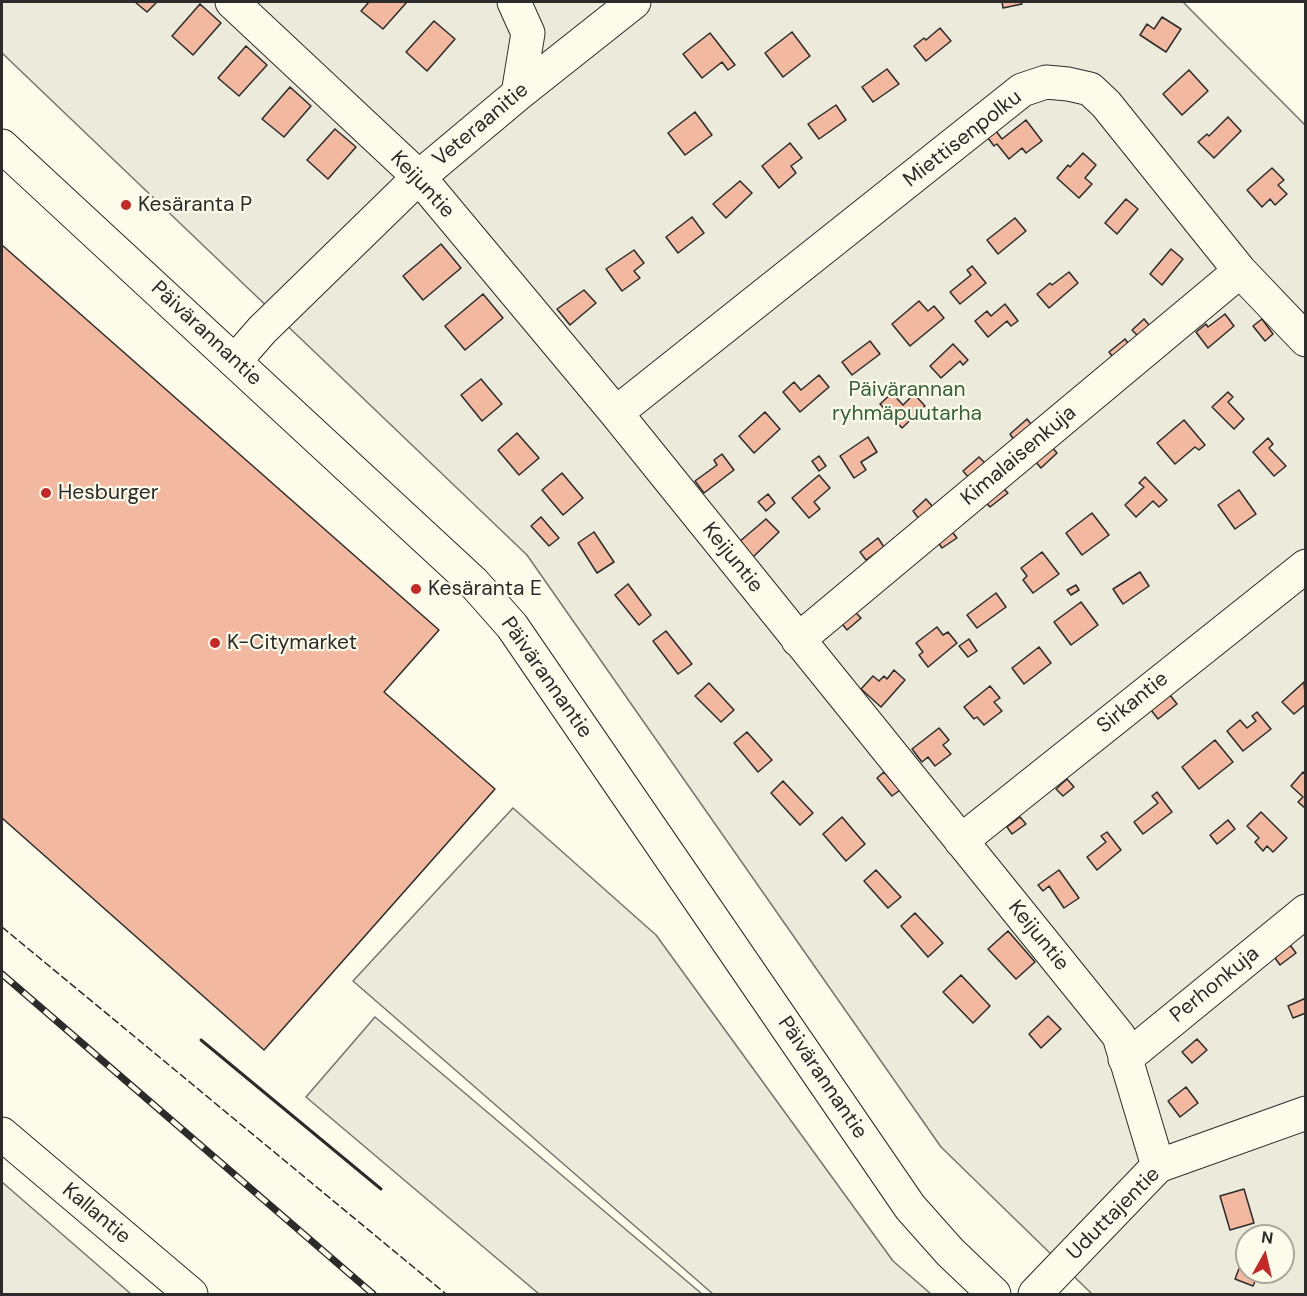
<!DOCTYPE html>
<meta charset="utf-8">
<style>
body{margin:0}
#map{position:relative;width:1307px;height:1296px;overflow:hidden;background:#fdfbea;font-family:"DM Sans",sans-serif}
canvas{display:block}
.frame{position:absolute;inset:0;border:3px solid #2b2b2b;pointer-events:none}
.north{position:absolute;left:1235px;top:1224px;width:60px;height:60px;box-sizing:border-box;background:#fdfbea;border:2px solid #a9a89e;border-radius:50%;rotate:8deg;font-size:16px;font-weight:700;line-height:24px;text-align:center;color:#2b2b2b}
.north::after{content:'';display:block;margin:auto;width:21px;height:27px;background:#c62828;clip-path:polygon(50% 0,100% 100%,50% 72%,0 100%)}
</style>
<div id="map">
<canvas width="1307" height="1296"></canvas>
<div class="frame"></div>
<div class="north">N</div>
</div>
<script>
const g = document.querySelector('canvas').getContext('2d');
g.lineJoin = 'round';
function fill(path, color) { g.fillStyle = color; g.fill(path, 'evenodd'); }
const shape = rows => new Path2D(rows.map(r => 'M' + r).join(''));
function stroke(path, color, width, dash) { g.strokeStyle = color; g.lineWidth = width; g.lineCap = dash ? 'butt' : 'round'; g.setLineDash(dash || []); g.stroke(path); }
function write(font, color, halo, rows, align = 'center') {
  g.font = font + ' "DM Sans",sans-serif'; g.lineWidth = 4.5; g.setLineDash([]); g.textBaseline = 'middle'; g.strokeStyle = halo; g.fillStyle = color; for (const [text, x, y, turn = 0] of rows) {
    g.save(); g.translate(x, y); g.rotate((+turn || 0) * Math.PI / 180); g.textAlign = isNaN(turn) ? turn : align; if (halo) g.strokeText(text, 0, 0); g.fillText(text, 0, 0); g.restore();
  }
}
const green = shape([
 [2,2,1183,2,1305,125,1305,1294,1092,1294,941,1147,527,555,2,53,2,2],
 [1247,1236,1283,1236,1283,1272,1247,1272,1247,1236],
 [2,1182,131,1294,2,1294,2,1182]
]);
fill(green, '#ecebdb');
stroke(green, '#74746e', 1.5);
const parking = shape([
 [513,808,656,935,893,1261,931,1294,713,1294,353,981,513,808],
 [375,1017,702,1294,539,1294,306,1097,375,1017]
]);
fill(parking, '#eceadb');
stroke(parking, '#74746e', 1.5);
const building = shape([
 [135,2,157,2,147,12,135,2],
 [369,2,407,2,383,29,361,11,369,2],
 [1002,2,1021,2,1022,4,1003,8,1002,2],
 [200,4,221,23,193,55,172,36,200,4],
 [1162,17,1181,29,1166,52,1140,35,1147,24,1154,29,1162,17],
 [434,21,455,39,427,71,406,52,434,21],
 [940,28,951,41,926,61,914,46,924,38,926,40,940,28],
 [792,32,810,56,783,77,765,53,792,32],
 [710,33,735,65,728,70,722,62,702,78,683,54,710,33],
 [246,46,267,65,239,96,218,78,246,46],
 [887,69,899,84,873,102,862,87,887,69],
 [1189,70,1208,91,1182,115,1163,94,1189,70],
 [290,87,311,106,284,137,262,119,290,87],
 [836,105,846,120,819,139,808,124,836,105],
 [695,112,712,135,685,155,668,133,695,112],
 [1228,117,1241,131,1214,158,1198,142,1207,134,1209,136,1228,117],
 [1026,120,1042,141,1026,153,1022,148,1009,159,997,144,994,146,988,138,996,131,1002,139,1026,120],
 [335,129,356,147,328,179,307,160,335,129],
 [790,143,802,158,791,166,796,173,779,188,762,166,790,143],
 [1083,153,1096,165,1085,178,1092,184,1079,198,1057,178,1068,165,1070,167,1083,153],
 [1272,168,1284,180,1278,185,1287,194,1275,205,1270,199,1262,207,1247,190,1272,168],
 [740,181,752,193,726,218,713,204,740,181],
 [1126,199,1138,209,1117,234,1105,223,1126,199],
 [692,217,704,233,678,253,666,237,692,217],
 [1015,218,1026,231,998,254,987,240,1015,218],
 [441,244,461,268,423,300,403,276,441,244],
 [2,245,439,630,384,692,495,789,264,1050,2,818,2,245],
 [1171,249,1183,259,1162,285,1150,274,1171,249],
 [634,250,644,263,634,271,640,278,622,291,606,269,634,250],
 [972,266,986,283,960,304,950,292,971,275,967,270,972,266],
 [1069,272,1078,283,1049,308,1037,294,1050,283,1052,285,1069,272],
 [584,290,596,303,570,325,557,309,584,290],
 [483,294,503,318,465,350,445,326,483,294],
 [919,301,928,311,934,306,944,318,910,346,892,324,919,301],
 [1005,304,1018,321,1011,326,1007,321,988,337,975,321,987,311,991,316,1005,304],
 [1225,314,1234,326,1208,348,1196,332,1206,324,1208,327,1225,314],
 [1144,319,1150,326,1139,337,1132,330,1144,319],
 [1262,319,1273,334,1265,341,1253,326,1262,319],
 [1125,339,1131,347,1115,360,1109,352,1125,339],
 [870,341,880,354,852,375,842,362,870,341],
 [953,344,968,360,963,365,960,361,941,378,930,366,953,344],
 [819,375,829,387,800,412,783,392,794,382,801,390,819,375],
 [481,379,502,404,482,421,461,395,481,379],
 [1228,392,1233,397,1228,402,1244,419,1234,429,1212,407,1228,392],
 [892,393,903,405,914,394,925,406,902,428,880,404,892,393],
 [765,412,780,429,754,453,739,436,765,412],
 [1027,419,1034,428,1016,443,1010,434,1027,419],
 [1184,420,1205,445,1199,450,1195,447,1175,464,1157,443,1184,420],
 [517,433,539,458,519,475,498,450,517,433],
 [868,437,877,452,861,462,866,470,854,478,840,456,868,437],
 [1268,438,1273,444,1269,448,1286,466,1274,476,1253,452,1268,438],
 [1050,445,1057,453,1041,468,1034,460,1050,445],
 [722,454,734,470,704,493,695,481,717,465,714,460,722,454],
 [819,456,826,466,819,471,812,461,819,456],
 [979,457,986,464,969,478,963,471,979,457],
 [562,473,583,498,563,515,542,490,562,473],
 [819,475,830,488,814,502,820,509,809,518,792,498,819,475],
 [1145,477,1167,500,1159,507,1153,501,1136,517,1125,505,1144,487,1139,483,1145,477],
 [1001,486,1008,493,990,507,984,500,1001,486],
 [1239,490,1256,514,1235,529,1218,505,1239,490],
 [768,494,775,503,766,511,758,502,768,494],
 [926,499,933,507,919,519,913,511,926,499],
 [1092,513,1109,535,1082,555,1066,533,1092,513],
 [541,517,559,538,549,546,531,526,541,517],
 [766,519,779,532,753,557,739,542,766,519],
 [950,529,957,538,942,548,936,539,950,529],
 [594,532,614,562,597,573,578,543,594,532],
 [878,538,884,547,866,560,860,552,878,538],
 [1042,552,1059,574,1033,593,1023,580,1027,576,1021,568,1042,552],
 [1140,572,1149,586,1123,604,1113,589,1140,572],
 [628,584,651,615,639,625,615,595,628,584],
 [1076,585,1079,590,1071,595,1067,590,1076,585],
 [996,593,1006,607,977,628,967,615,996,593],
 [1081,602,1098,625,1071,645,1054,622,1081,602],
 [852,609,861,618,847,630,839,620,852,609],
 [937,627,943,635,948,632,957,643,928,667,919,655,923,652,916,643,937,627],
 [666,631,692,664,678,674,653,641,666,631],
 [969,639,977,651,968,657,959,646,969,639],
 [1039,647,1051,663,1024,684,1012,668,1039,647],
 [894,670,905,680,881,707,861,689,873,676,879,681,884,676,887,679,894,670],
 [1304,682,1306,704,1294,714,1282,702,1304,682],
 [709,683,734,710,721,722,695,696,709,683],
 [990,686,1000,698,994,702,1002,711,984,725,977,717,974,719,964,707,990,686],
 [1170,695,1177,704,1158,719,1151,710,1170,695],
 [1257,712,1271,729,1243,751,1227,731,1240,720,1247,728,1256,721,1252,716,1257,712],
 [939,728,949,740,943,745,951,754,935,766,928,757,922,762,912,749,939,728],
 [747,732,772,760,758,772,734,743,747,732],
 [1215,740,1233,762,1199,789,1182,767,1215,740],
 [884,772,900,790,892,796,877,778,884,772],
 [1303,772,1306,775,1306,809,1298,802,1303,797,1291,786,1303,772],
 [1067,779,1074,787,1063,796,1056,789,1067,779],
 [783,781,813,813,800,825,771,793,783,781],
 [1157,792,1172,812,1143,834,1134,822,1158,803,1152,796,1157,792],
 [1261,812,1287,838,1273,852,1267,846,1263,851,1255,842,1259,838,1247,826,1261,812],
 [842,817,865,844,846,861,823,834,842,817],
 [1020,817,1026,824,1012,834,1007,827,1020,817],
 [1228,820,1235,829,1217,844,1210,835,1228,820],
 [1107,832,1121,850,1097,870,1087,857,1106,842,1101,836,1107,832],
 [876,870,901,897,888,908,864,881,876,870],
 [1059,870,1079,898,1064,908,1049,886,1043,891,1038,885,1059,870],
 [915,913,943,943,928,957,901,926,915,913],
 [1008,931,1035,962,1016,979,988,949,1008,931],
 [1290,945,1296,953,1280,965,1275,958,1290,945],
 [961,975,990,1006,973,1023,943,992,961,975],
 [1306,998,1306,1013,1293,1018,1288,1006,1306,998],
 [1048,1016,1061,1029,1041,1048,1029,1034,1048,1016],
 [1197,1039,1207,1050,1192,1063,1182,1052,1197,1039],
 [1186,1087,1198,1103,1180,1117,1168,1101,1186,1087],
 [1244,1189,1254,1223,1230,1230,1220,1196,1244,1189],
 [1242,1261,1247,1263,1247,1272,1259,1272,1253,1286,1235,1279,1242,1261]
]);
fill(building, '#f2b8a0');
stroke(building, '#2b2b2b', 1.5);
const minor = shape([
 [232,2,419,177,616,413,1119,1036,1158,1166],
 [514,2,528,33,518,94],
 [2,146,473,582,512,626,910,1207,950,1252,994,1294],
 [235,361,262,330,419,177,518,94,634,2],
 [616,413,1022,90,1046,82,1068,84,1090,89,1106,104,1240,271,1306,340],
 [798,640,1240,271],
 [961,841,1306,566],
 [1125,1059,1306,911],
 [1035,1294,1158,1166,1306,1113]
]);
const major = shape([
 [2,1134,191,1294]
]);
stroke(minor, '#2b2b2b', 35);
stroke(major, '#2b2b2b', 35);
stroke(minor, '#fdfbea', 33);
stroke(major, '#fdfbea', 33);
const rail = shape([
 [2,974,373,1294]
]);
stroke(rail, '#2b2b2b', 7);
stroke(rail, '#fdfbea', 4.5, [14]);
stroke(shape([
 [2,927,446,1294]
]), '#2b2b2b', 1.5, [8, 3]);
stroke(shape([
 [201,1040,381,1189]
]), '#2b2b2b', 3);
for (const [x, y, r, color] of [
 [126,205,6,"#c62828"],
 [46,493,6,"#c62828"],
 [416,589,6,"#c62828"],
 [215,643,6,"#c62828"]
]) { const dot = new Path2D(); dot.arc(x, y, r, 0, 2 * Math.PI); g.fillStyle = color; g.fill(dot); stroke(dot, '#fdfbea', 2); }
write('21px', '#2b2b2b', '#fdfbea', [
 ["Veteraanitie",481,125,-40],
 ["Miettisenpolku",963,139,-38],
 ["Keijuntie",422,185,47],
 ["Päivärannantie",206,334,43],
 ["Kimalaisenkuja",1019,456,-40],
 ["Keijuntie",732,558,51],
 ["Päivärannantie",546,678,55],
 ["Sirkantie",1133,703,-39],
 ["Keijuntie",1038,936,51],
 ["Perhonkuja",1215,985,-39],
 ["Päivärannantie",822,1078,56],
 ["Kallantie",96,1214,40],
 ["Uduttajentie",1114,1214,-45]
]);
write('21px', '#2b2b2b', '#fdfbea', [
 ["Kesäranta P",138,205],
 ["Hesburger",58,493],
 ["Kesäranta E",428,589],
 ["K-Citymarket",227,643]
], 'left');
write('21px', '#34623c', '#fdfbea', [
 ["Päivärannan",907,390],
 ["ryhmäpuutarha",907,414]
]);
</script>
